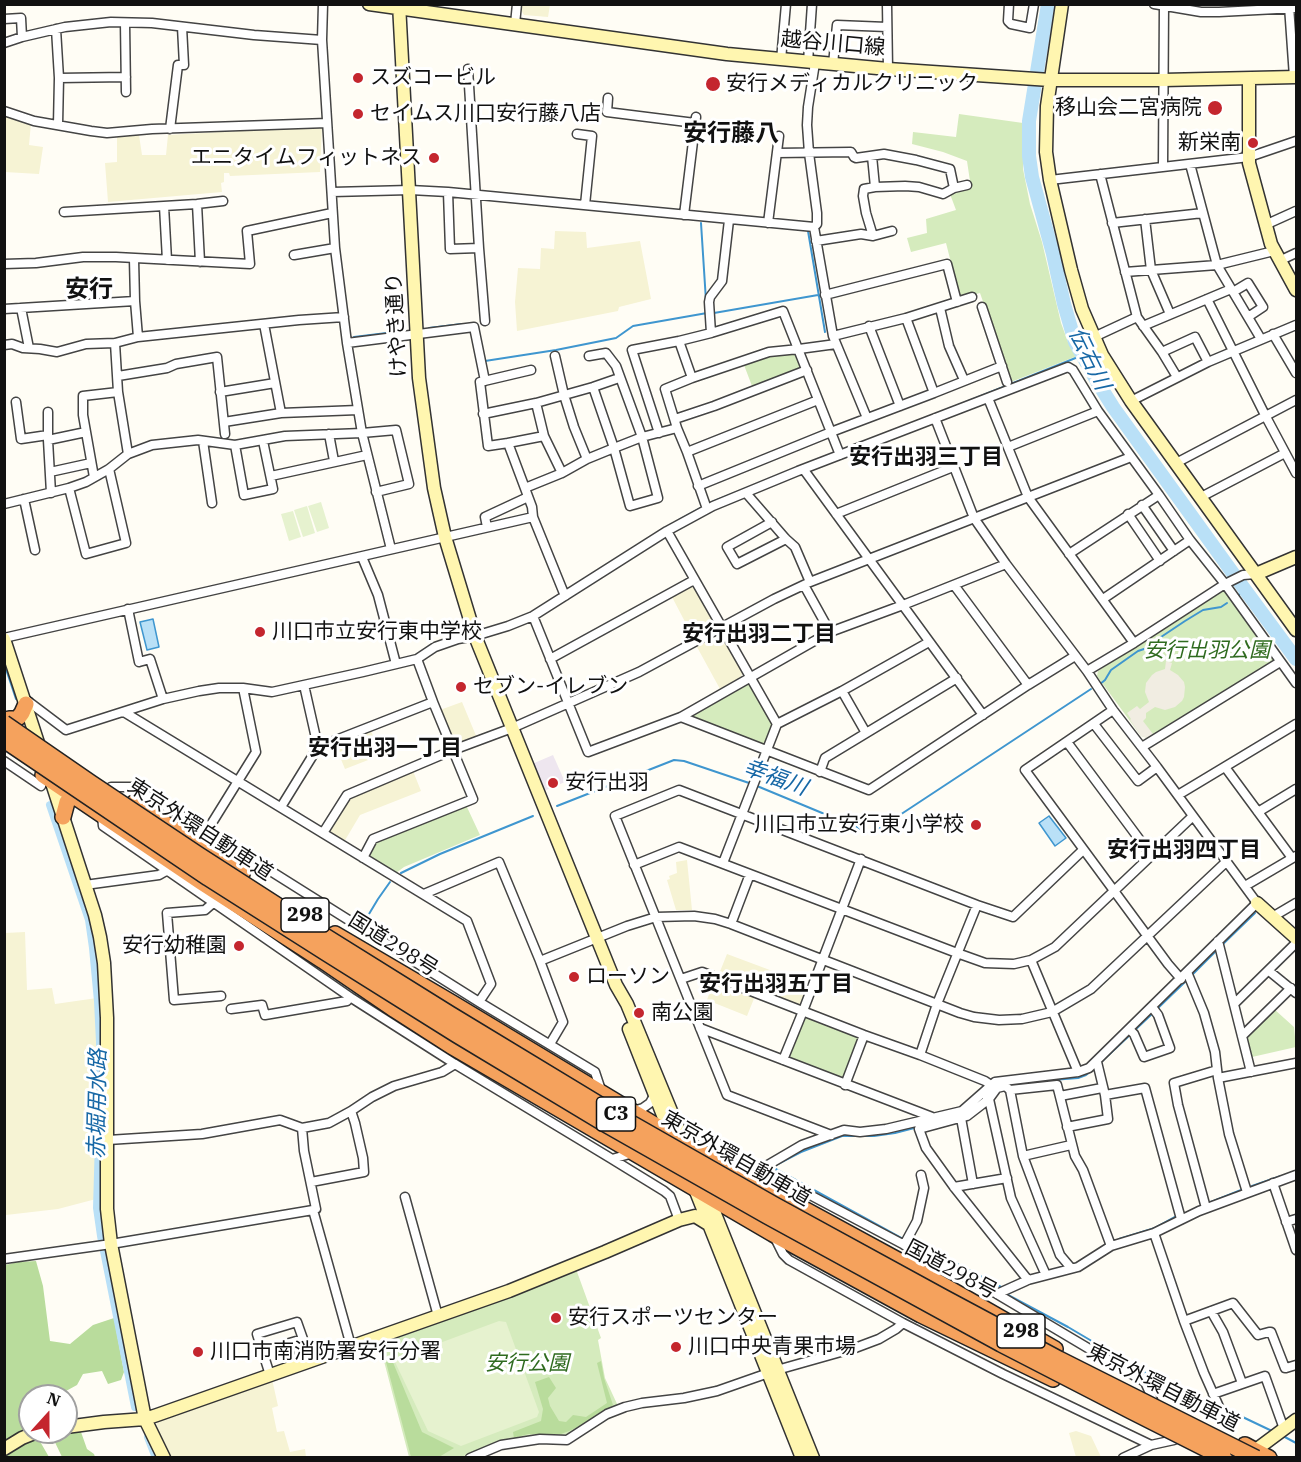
<!DOCTYPE html>
<meta charset="utf-8">
<style>
body{margin:0}
#map{position:relative;width:1301px;height:1462px;overflow:hidden;background:#fffdf5;font-family:"IBM Plex Serif",serif}
canvas{display:block}
.frame{position:absolute;inset:0;border:6px solid #111;pointer-events:none}
.north{position:absolute;left:18px;top:1384px;width:60px;height:60px;box-sizing:border-box;background:#fff;border:2px solid #a0a0a0;border-radius:50%;rotate:21deg;font-size:16px;font-weight:700;line-height:24px;text-align:center;color:#111}
.north::after{content:'';display:block;margin:auto;width:21px;height:27px;background:#c4262e;clip-path:polygon(50% 0,100% 100%,50% 72%,0 100%)}
</style>
<div id="map">
<canvas width="1301" height="1462"></canvas>
<div class="frame"></div>
<div class="north">N</div>
</div>
<script>
const g = document.querySelector('canvas').getContext('2d');
g.lineJoin = 'round';
function fill(path, color) { g.fillStyle = color; g.fill(path, 'evenodd'); }
const shape = rows => new Path2D(rows.map(r => 'M' + r).join(''));
function stroke(path, color, width, dash) { g.strokeStyle = color; g.lineWidth = width; g.lineCap = dash ? 'butt' : 'round'; g.setLineDash(dash || []); g.stroke(path); }
function write(font, color, halo, rows, align = 'center') {
  g.font = font + ' "IBM Plex Serif","Noto Sans JP",serif'; g.lineWidth = 6; g.setLineDash([]); g.textBaseline = 'middle'; g.strokeStyle = halo; g.fillStyle = color; for (const [text, x, y, turn = 0] of rows) {
    g.save(); g.translate(x, y); g.rotate((+turn || 0) * Math.PI / 180); g.textAlign = isNaN(turn) ? turn : align; if (halo) g.strokeText(text, 0, 0); g.fillText(text, 0, 0); g.restore();
  }
}
fill(shape([
 [553,755,565,782,544,791,532,764]
]), '#eee6ef');
fill(shape([
 [521,5,550,5,548,17,524,15,521,10],
 [4,114,31,123,29,145,43,147,39,174,5,172],
 [322,126,320,172,230,176,229,173,224,173,224,182,221,183,222,192,108,202,105,163,117,162,117,136,139,135,142,155,166,155,168,135],
 [555,231,586,232,587,248,640,241,651,299,619,307,618,311,517,331,515,302,518,268,540,269,541,248,554,249],
 [690,587,695,588,714,621,712,627,693,637,672,597],
 [718,636,723,638,743,672,741,677,720,689,697,647],
 [462,702,477,738,456,745,440,710],
 [371,731,381,755,345,769,335,745],
 [413,771,421,791,360,815,344,842,330,834,329,831,348,799],
 [687,860,692,910,676,910,667,880,670,879,669,876,677,873,676,862],
 [25,932,27,990,52,988,55,1004,97,998,98,1085,96,1199,58,1209,6,1215,4,1208,5,933],
 [727,954,810,985,803,1004,799,1005,719,974],
 [714,980,755,996,747,1016,707,1000],
 [272,1379,278,1406,272,1408,277,1432,284,1431,290,1452,305,1449,306,1457,170,1457,155,1427,158,1419],
 [1076,1431,1091,1436,1101,1457,1076,1457,1069,1433]
]), '#f6f3d4');
fill(shape([
 [959,114,1023,123,1023,169,1030,204,1042,242,1061,323,1068,342,1077,356,1011,382,980,293,960,298,946,243,911,252,907,238,927,233,926,219,956,210,950,194,971,188,967,161,943,152,912,144,913,132,956,137],
 [795,353,801,368,752,386,744,365,775,355],
 [1220,591,1227,592,1274,657,1272,663,1147,738,1141,736,1097,676,1098,671],
 [744,684,750,685,771,721,771,729,766,742,760,744,693,718,692,713],
 [466,805,480,835,404,867,396,873,371,858,369,853,373,845,377,842],
 [1274,1009,1294,1027,1296,1047,1252,1057,1246,1038],
 [808,1017,856,1034,859,1039,845,1075,839,1078,791,1060,790,1054,803,1020],
 [576,1269,601,1338,598,1340,605,1378,618,1406,571,1434,505,1441,461,1457,409,1457,379,1342]
]), '#d5ebbd');
fill(shape([
 [36,1261,43,1286,50,1341,70,1344,93,1325,114,1318,124,1372,121,1380,108,1384,102,1371,83,1374,77,1385,66,1391,69,1419,66,1420,66,1396,30,1396,30,1431,5,1443,5,1265,18,1262],
 [392,1360,422,1432,454,1448,439,1457,411,1457,386,1362],
 [601,1361,604,1378,613,1405,582,1425,569,1431,561,1434,528,1434,514,1438,513,1432,541,1421,543,1409,535,1382,549,1377,556,1388,548,1398,550,1406,559,1421,566,1422,573,1415,586,1417,607,1403,597,1363],
 [81,1432,87,1449,94,1454,95,1457,62,1457,51,1434],
 [38,1438,49,1457,5,1457,4,1455,18,1446]
]), '#b9dc9c');
fill(shape([
 [321,502,329,528,317,532,308,506],
 [307,506,315,533,303,537,294,510],
 [293,511,301,537,289,541,281,514],
 [499,1321,506,1322,539,1412,537,1417,461,1446,428,1431,394,1360]
]), '#e6f2cf');
fill(shape([
 [1166,661,1172,663,1170,670,1178,675,1184,682,1185,687,1184,697,1182,701,1175,707,1165,710,1155,707,1146,713,1146,718,1143,721,1153,734,1147,738,1141,736,1130,720,1131,719,1127,713,1137,706,1140,709,1149,702,1145,692,1146,683,1152,675,1156,672,1165,669]
]), '#f1ede2');
const water = shape([
 [153,619,159,647,147,650,140,622,153,619],
 [1049,816,1066,838,1055,846,1039,823,1049,816]
]);
fill(water, '#b9e0f7');
stroke(water, '#3f96cf', 1.5);
stroke(shape([
 [701,223,706,301],
 [808,231,825,332],
 [714,313,818,295],
 [429,328,462,324],
 [354,337,403,331],
 [485,361,556,350,616,338,633,326,707,313],
 [946,410,1083,355],
 [712,502,757,484],
 [679,520,701,508],
 [1238,595,1247,591],
 [4,663,16,699],
 [1099,685,1105,680,1111,670,1138,651,1147,648,1152,643,1185,621,1203,610,1221,607,1227,603],
 [757,786,868,832,874,832,1091,689],
 [557,806,674,760,684,761,752,784],
 [401,873,440,854,533,816],
 [366,919,378,899,390,882],
 [1221,946,1255,913],
 [1191,976,1217,950],
 [1157,1009,1187,980],
 [1135,1030,1153,1013],
 [1100,1063,1131,1034],
 [1039,1081,1078,1078,1086,1075,1096,1067],
 [1252,1186,1281,1176],
 [1211,1202,1241,1190],
 [903,1239,772,1167,801,1152,842,1136,874,1136,895,1133,918,1127],
 [1119,1239,1155,1228,1175,1217],
 [911,1240,1003,1288],
 [1008,1295,1068,1327,1151,1376,1216,1410],
 [1226,1411,1230,1411,1272,1431],
 [1283,1436,1296,1443]
]), '#3f96cf', 2);
stroke(shape([
 [50,805,89,920,93,948,98,1001,100,1042,100,1105,97,1208,101,1236,135,1407],
 [148,1437,156,1458]
]), '#b9e0f7', 8);
stroke(shape([
 [1048,4,1029,121,1029,156,1032,177,1053,254,1064,304,1075,342,1098,383,1113,407,1240,583,1296,659]
]), '#b9e0f7', 14);
const street = shape([
 [323,4,322,40,335,248,347,343,362,433,391,549],
 [887,4,888,69],
 [1009,4,1008,21,1011,24,1030,28,1034,4],
 [1154,4,1201,12,1219,12,1296,8],
 [1289,6,1294,77],
 [4,19,21,18,22,37,65,27,111,22,152,23,254,35,322,40],
 [125,23,126,92],
 [515,24,517,4],
 [56,29,59,78,58,125],
 [4,43,22,37],
 [781,60,786,4],
 [808,62,812,4],
 [815,63,808,107,807,125,809,153,817,213,817,224,814,227,833,336,867,418],
 [833,64,837,25,887,27],
 [468,69,479,248,485,321],
 [59,78,126,77],
 [608,98,607,112,695,123],
 [4,111,34,121,91,131,107,133,152,129,327,123],
 [170,129,178,65,184,65,182,27],
 [577,134,592,136,585,205],
 [777,153,851,152,854,157,856,158,884,154,916,160,950,169,954,188],
 [872,156,875,187],
 [1190,164,1217,265,1261,339],
 [1163,167,1164,4],
 [1100,174,1137,317,1162,352,1177,377],
 [1050,180,1249,157,1296,141],
 [332,192,410,190,448,192,814,227],
 [448,192,450,249,479,248],
 [197,204,200,262],
 [164,206,167,260],
 [64,212,197,204,223,201],
 [684,215,696,117],
 [1145,219,1151,270,1170,314],
 [768,223,779,136],
 [1112,223,1203,213],
 [1265,225,1296,211],
 [873,236,866,213,863,196,864,189,875,187,905,186,919,187,943,194,954,188,967,185],
 [816,241,861,234,873,236,892,231],
 [294,255,335,248],
 [134,259,135,301],
 [1279,261,1296,253],
 [4,264,36,263,83,257,116,257,250,264,247,231,332,213],
 [1125,272,1217,265,1274,251],
 [1233,292,1248,283,1263,307,1248,317],
 [825,295,947,264,957,302],
 [1207,299,1265,415,1296,473],
 [982,307,1007,382],
 [21,308,29,348],
 [940,308,949,346,964,380],
 [4,309,135,301,138,337],
 [264,324,281,413],
 [869,326,900,406],
 [1143,326,1231,289],
 [711,333,783,311,840,455],
 [1273,334,1296,373],
 [833,336,906,318,972,297],
 [1094,337,1137,317],
 [115,343,118,392,128,454],
 [347,343,474,327,485,381],
 [4,345,12,344,23,348,40,349,57,352,86,344,115,343,138,337,299,320,344,317],
 [1162,352,1195,337,1208,362],
 [555,356,564,395,574,427,587,459],
 [589,356,606,353,616,366,642,437,658,498,630,506,614,448,593,387],
 [531,370,480,382,488,446,508,443,532,507,533,517,565,596],
 [118,376,167,368,176,364,217,357,225,434],
 [692,378,679,341,711,333,709,302,710,297,722,281,729,220],
 [220,392,275,383],
 [934,393,1002,366],
 [988,398,1028,497,1134,643],
 [1131,401,1208,362,1296,325],
 [16,402,21,439,48,435],
 [536,403,544,436],
 [48,412,48,439],
 [483,414,536,403,593,387,619,378],
 [675,419,714,406,807,370],
 [224,422,281,413,358,410],
 [677,428,687,452,707,509],
 [659,433,632,350,679,341],
 [329,434,334,461],
 [203,441,212,503],
 [508,443,544,436,562,473],
 [235,445,244,495,273,489,263,441],
 [1008,447,1098,411],
 [687,452,818,400],
 [1176,463,1296,400],
 [804,470,983,715],
 [50,472,91,463],
 [271,476,367,455],
 [94,477,83,415,83,396,118,392],
 [698,486,831,432,934,393,906,318],
 [69,488,86,554,126,543,109,469],
 [525,488,562,473,587,459,614,448,642,437,677,428,665,389,692,378,769,352,799,349,836,344],
 [51,493,48,440,86,432],
 [746,493,786,539,795,547,810,582],
 [1201,497,1285,453],
 [24,499,35,550],
 [4,504,69,488,86,482,109,469,128,454,152,445,198,440,235,445,285,436,362,433,396,430,409,484,376,492],
 [1142,505,1174,551],
 [836,514,953,467],
 [1128,514,1160,561],
 [772,522,727,547,737,564,786,539],
 [487,527,485,517,528,497],
 [667,531,777,724,723,863],
 [1069,554,1159,495],
 [362,557,378,595,396,664],
 [804,585,830,632],
 [954,585,1028,685],
 [1103,599,1190,540],
 [128,609,139,662,150,659,163,699],
 [533,616,588,752,681,717,830,632,903,605,1006,564],
 [4,638,533,517],
 [417,659,433,702],
 [550,659,694,580],
 [1087,671,1134,643,1225,584,1243,575,1256,574],
 [842,691,866,733],
 [25,699,66,730,163,699,199,691,219,688,243,688],
 [1113,710,1025,770,1168,964,1181,979],
 [124,712,467,921,491,984,479,1002],
 [681,717,869,790,1028,685,1075,656],
 [777,724,842,691,929,642],
 [1094,724,1138,781,1157,767],
 [1067,742,1151,855],
 [318,747,433,702,473,799,373,839,363,858],
 [1142,747,1280,662],
 [4,761,41,786],
 [1225,767,1292,858],
 [820,772,825,758,957,678],
 [111,787,133,787,207,831,479,1002,595,1072,602,1093],
 [1178,795,1296,724],
 [281,807,318,747,304,685],
 [1258,812,1296,789],
 [102,816,103,826,350,997,455,1064,612,1159,633,1153],
 [207,831,256,752,243,688,272,692,363,672,417,659,435,647,458,639,475,636,508,626,533,616,667,531,713,506,798,471,1068,367,1073,370,1098,411,1159,495,1190,540,1225,584,1296,683],
 [323,833,347,795,453,750,512,728,639,672,774,599,810,582,1131,457],
 [634,865,679,847,957,953,985,963,1014,964,1031,960,1055,947,1193,816],
 [85,885,159,875,166,871],
 [1245,886,1296,856],
 [424,894,499,862,540,961,563,1022,550,1044],
 [213,903,205,910,167,913,174,1000,221,996],
 [1274,916,1296,903],
 [731,924,750,874],
 [1218,941,1251,1072],
 [1031,960,1078,1072],
 [540,961,627,926,656,917,694,916,715,919,731,924,960,1013,974,1017,999,1020,1022,1019,1052,1012,1091,989,1226,862],
 [1269,971,1296,993],
 [1187,972,1204,1013,1215,1052,1218,1078,1229,1134,1247,1192],
 [681,979,702,972,864,1035,920,1055,985,1081,991,1085],
 [1235,1003,1296,943],
 [231,1009,262,1005,265,1015,347,1001,350,997],
 [700,1028,932,1117],
 [1129,1029,1134,1034,1144,1057,1170,1048,1158,1015,1152,1007],
 [1242,1036,1291,988],
 [920,1055,937,1004,977,905],
 [783,1060,803,1011,861,859],
 [1218,1078,1296,1063],
 [845,1085,864,1035],
 [1010,1090,1023,1156,1060,1255,1071,1268],
 [1105,1095,1145,1088,1181,1219],
 [1060,1096,1102,1088],
 [987,1097,989,1099,1011,1198,1046,1275],
 [633,1111,643,1108,650,1103,655,1094],
 [961,1118,973,1184],
 [1067,1127,1108,1119,1105,1095,1097,1062],
 [302,1128,304,1151,316,1209,313,1210,351,1346],
 [831,1135,727,1095,615,816,679,790,977,905,1013,917,1083,850],
 [710,1139,761,1169,997,1294,1145,1382,1153,1400],
 [108,1140,202,1134,280,1120,302,1128,329,1123,351,1111,372,1097,394,1086,442,1072,455,1064],
 [1023,1156,1071,1145],
 [612,1159,664,1191,670,1196,679,1220],
 [311,1182,364,1172,363,1158,355,1123,351,1111],
 [1273,1183,1296,1250],
 [758,1184,761,1169,802,1145,844,1130,860,1132,886,1129,962,1111,995,1082,1078,1072,1089,1068,1257,903,1157,767,1113,710,1087,671,1006,564,974,518,935,418],
 [954,1187,1007,1178],
 [405,1197,438,1316],
 [1206,1208,1178,1105,1174,1083,1217,1070],
 [1286,1222,1296,1219],
 [774,1236,783,1254,789,1260,903,1323,1003,1374,1151,1445,1174,1440],
 [904,1245,917,1221,924,1188,921,1175],
 [4,1259,111,1244,313,1210],
 [1028,1280,954,1187,926,1148,919,1129,967,1116,989,1099,997,1088,1005,1086,1010,1090,1057,1085,1075,1156,1083,1170,1111,1246],
 [997,1294,1028,1280,1078,1267,1111,1246,1154,1233,1199,1211,1296,1175],
 [1211,1311,1223,1332,1242,1383],
 [1184,1321,1233,1303,1258,1335,1269,1332,1271,1332,1285,1368,1286,1368,1296,1365],
 [270,1375,257,1334,297,1322,303,1339,286,1344,294,1366],
 [1145,1382,1202,1409,1224,1418,1204,1373,1184,1321,1154,1233],
 [1213,1394,1265,1376,1284,1429],
 [470,1458,501,1445,540,1439,567,1440,607,1414,625,1407,642,1403,684,1398,717,1391,777,1370,855,1348,879,1339,896,1329,903,1323],
 [1123,1458,1151,1445]
]);
const secondary = shape([
 [369,4,727,54,888,69,1050,80,1163,80,1296,77],
 [399,4,419,378,434,488,445,537,475,636,616,985,627,1004,685,1145],
 [1062,4,1047,106,1046,152,1050,180,1071,270,1082,309,1102,355,1131,401,1296,630],
 [1249,79,1249,163,1271,244,1296,290],
 [1256,574,1296,557],
 [4,639,41,752],
 [50,777,95,915,100,937,104,963,107,1018,107,1209,111,1244,145,1419,164,1458],
 [1257,903,1296,938],
 [629,1029,672,1138],
 [693,1184,802,1458],
 [707,1194,813,1458],
 [66,1427,104,1422,145,1419,157,1415,509,1291,605,1252,679,1220,695,1216,708,1224],
 [4,1449,22,1438,37,1432],
 [1249,1455,1296,1420]
]);
const highway = shape([
 [9,719,16,719,19,717,22,713,26,704],
 [43,775,201,882,323,961],
 [134,803,242,874],
 [63,817,67,802,70,799,75,797],
 [335,934,454,1004,683,1142,758,1184,929,1277,1055,1349],
 [316,956,395,1010,451,1046,773,1234,921,1315,1053,1379],
 [1245,1445,1269,1458]
]);
stroke(street, '#444', 11);
stroke(secondary, '#333', 15);
stroke(highway, '#222', 18);
stroke(street, '#fff', 8);
stroke(secondary, '#fff6b0', 12);
stroke(highway, '#f5a25d', 15);
const highwayBridge = shape([
 [4,723,91,783,199,855,325,936,450,1014,610,1111,773,1204,943,1297,1059,1359,1256,1458],
 [4,740,208,878,326,953,457,1035,605,1124,767,1216,1001,1344,1131,1411,1224,1458]
]);
stroke(highwayBridge, '#222', 18, []);
stroke(highwayBridge, '#f5a25d', 15);
for (const [x, y, r, color] of [
 [358,78,6,"#c4262e"],
 [713,84,8,"#c4262e"],
 [1215,108,8,"#c4262e"],
 [358,114,6,"#c4262e"],
 [1253,143,6,"#c4262e"],
 [434,158,6,"#c4262e"],
 [260,632,6,"#c4262e"],
 [461,687,6,"#c4262e"],
 [553,783,6,"#c4262e"],
 [976,825,6,"#c4262e"],
 [239,946,6,"#c4262e"],
 [574,977,6,"#c4262e"],
 [639,1013,6,"#c4262e"],
 [556,1318,6,"#c4262e"],
 [676,1347,6,"#c4262e"],
 [198,1352,6,"#c4262e"]
]) { const dot = new Path2D(); dot.arc(x, y, r, 0, 2 * Math.PI); g.fillStyle = color; g.fill(dot); stroke(dot, '#fff', 2); }
for (const [x, y, w] of [
 [305,915,48],
 [616,1114,39],
 [1021,1331,48]
]) { const box = new Path2D(); box.roundRect(x - w / 2, y - 17, w, 34, 4.5); g.fillStyle = '#fff'; g.fill(box); stroke(box, '#111', 1.5); }
write('bold 20px', '#111', null, [
 ["298",305,915],
 ["C3",616,1114],
 ["298",1021,1331]
]);
write('21px', '#111', '#fff', [
 ["越谷川口線",833,44,5],
 ["けやき通り",397,325,-93],
 ["東京外環自動車道",200,830,33],
 ["国道298号",393,945,32],
 ["東京外環自動車道",736,1159,30],
 ["国道298号",951,1270,28],
 ["東京外環自動車道",1163,1388,27]
]);
write('21px', '#111', '#fff', [
 ["スズコービル",370,78],
 ["安行メディカルクリニック",726,84],
 ["移山会二宮病院",1202,108,"right"],
 ["セイムス川口安行藤八店",370,114],
 ["新栄南",1241,143,"right"],
 ["エニタイムフィットネス",422,158,"right"],
 ["川口市立安行東中学校",272,632],
 ["セブン-イレブン",473,687],
 ["安行出羽",565,783],
 ["川口市立安行東小学校",964,825,"right"],
 ["安行幼稚園",227,946,"right"],
 ["ローソン",586,977],
 ["南公園",651,1013],
 ["安行スポーツセンター",568,1318],
 ["川口中央青果市場",688,1347],
 ["川口市南消防署安行分署",210,1352]
], 'left');
write('italic 21px', '#2f6b1f', '#fff', [
 ["安行出羽公園",1207,651],
 ["安行公園",527,1364]
]);
write('italic 22px', '#1768a6', '#fff', [
 ["伝右川",1089,359,64],
 ["幸福川",775,778,20],
 ["赤堀用水路",98,1104,-89]
]);
write('bold 22px', '#111', '#fff', [
 ["安行出羽三丁目",926,458],
 ["安行出羽二丁目",759,635],
 ["安行出羽一丁目",385,749],
 ["安行出羽四丁目",1184,851],
 ["安行出羽五丁目",776,985]
]);
write('bold 24px', '#111', '#fff', [
 ["安行藤八",731,134],
 ["安行",89,290]
]);
</script>
